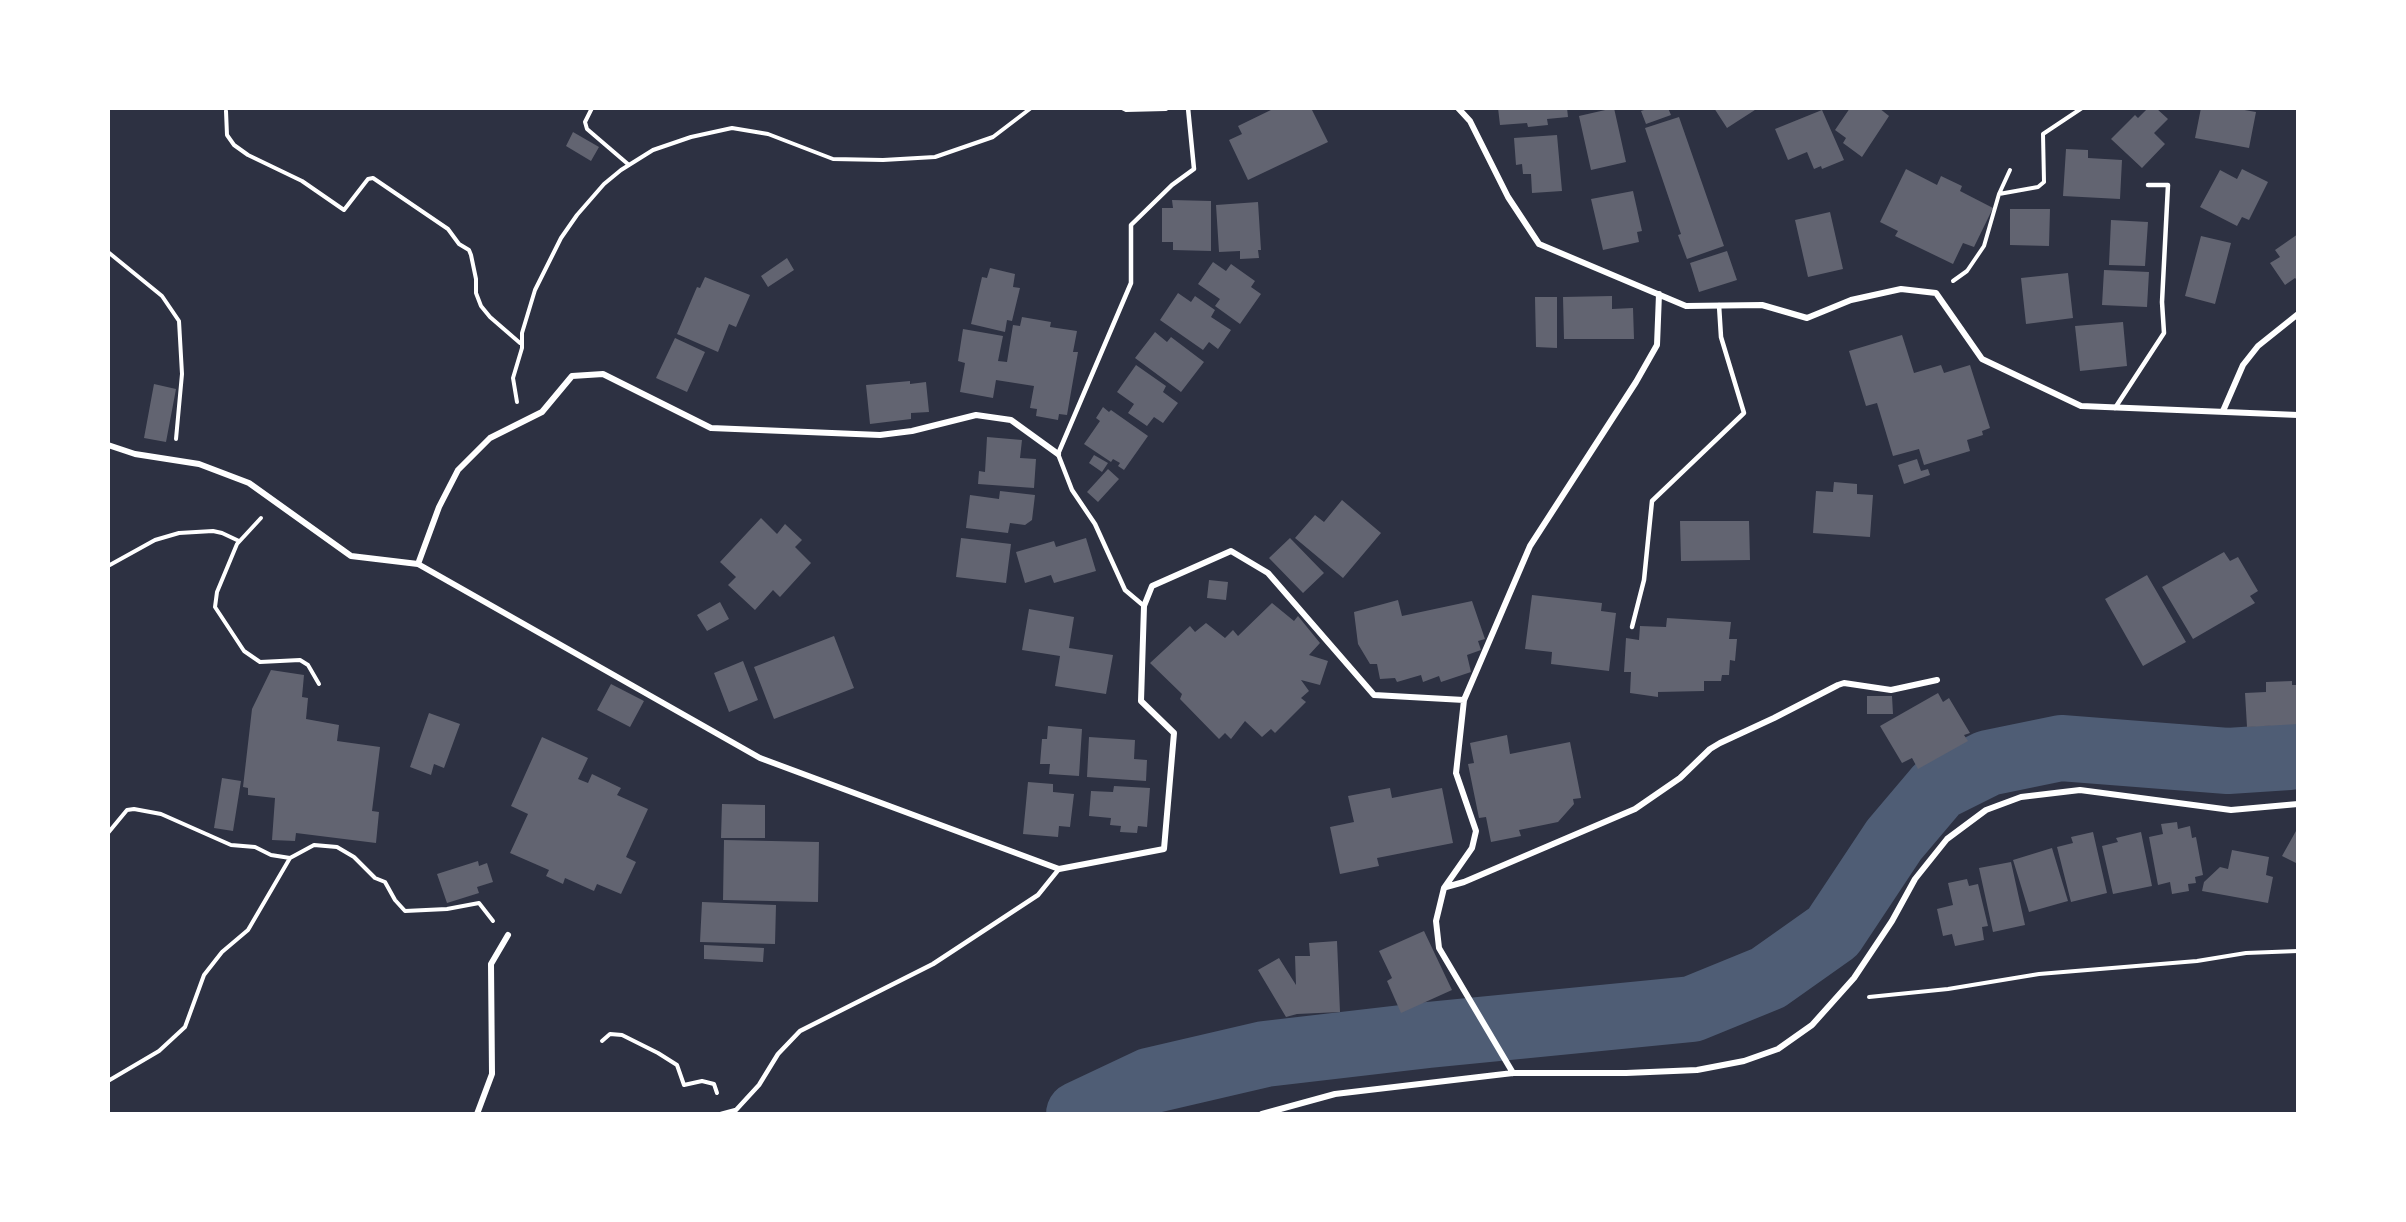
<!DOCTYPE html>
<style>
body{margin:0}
#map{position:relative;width:2406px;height:1222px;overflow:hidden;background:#2d3142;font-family:"Work Sans",sans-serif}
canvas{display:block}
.frame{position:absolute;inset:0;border:110px solid #fff;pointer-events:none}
</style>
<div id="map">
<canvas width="2406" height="1222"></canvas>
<div class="frame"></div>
</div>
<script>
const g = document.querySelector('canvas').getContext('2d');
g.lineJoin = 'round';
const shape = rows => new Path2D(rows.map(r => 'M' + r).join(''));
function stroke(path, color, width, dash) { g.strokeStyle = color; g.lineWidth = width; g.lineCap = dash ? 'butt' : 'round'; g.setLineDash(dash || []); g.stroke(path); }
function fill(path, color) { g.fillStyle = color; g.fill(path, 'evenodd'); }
stroke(shape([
 [1079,1114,1149,1081,1265,1054,1428,1035,1692,1009,1768,978,1833,932,1894,840,1938,788,1988,763,2061,748,2228,761,2289,757,2298,753]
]), '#4f5d75', 66);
fill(shape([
 [1275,108,1311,108,1328,142,1248,180,1229,140,1242,134,1238,126],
 [1498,108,1567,108,1568,117,1547,119,1548,125,1528,127,1527,123,1500,125],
 [1614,108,1626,162,1591,170,1579,116],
 [1650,108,1668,108,1671,115,1646,124,1641,111],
 [1714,108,1758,108,1727,128],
 [1850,108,1879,108,1889,116,1862,157,1843,143,1846,138,1835,130],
 [2148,108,2156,108,2168,119,2154,133,2165,144,2142,168,2111,139,2135,115,2138,118],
 [2201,108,2233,108,2256,112,2249,148,2195,138],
 [1822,110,1844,160,1822,169,1821,166,1814,169,1807,152,1788,160,1775,129],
 [1679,117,1724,246,1687,259,1678,235,1681,234,1645,128],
 [573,132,599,147,591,161,566,146],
 [1557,135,1562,191,1532,193,1531,174,1523,174,1522,164,1516,165,1514,138],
 [2066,149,2088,150,2088,158,2122,160,2120,199,2063,196],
 [1906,169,1937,185,1941,176,1962,186,1960,191,1993,208,1974,247,1963,243,1953,264,1895,236,1898,231,1880,222],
 [2242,169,2268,182,2249,220,2242,217,2237,226,2200,207,2220,170,2237,179],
 [1633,191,1642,231,1637,232,1639,242,1603,250,1591,199],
 [1172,200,1211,201,1211,251,1173,250,1173,242,1162,242,1162,208,1173,208],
 [1258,202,1261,250,1258,250,1259,258,1240,259,1240,251,1219,252,1216,205],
 [2010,209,2050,209,2049,246,2010,245],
 [1830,212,1843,269,1808,277,1795,220],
 [2111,220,2148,222,2145,266,2109,265],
 [2298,234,2298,281,2295,278,2285,285,2270,263,2280,257,2275,250],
 [2201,236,2231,243,2215,304,2185,296],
 [1727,251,1737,280,1699,292,1690,263],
 [787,258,794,270,768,287,761,276],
 [1213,262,1226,271,1231,264,1255,281,1251,287,1261,294,1240,324,1215,306,1220,299,1198,284],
 [990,268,1015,274,1013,287,1020,288,1012,321,1007,320,1005,332,971,324,982,277,987,278],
 [2104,270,2149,272,2147,307,2102,305],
 [2068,273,2073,318,2026,324,2021,278],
 [705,277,750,295,736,327,729,324,718,352,677,334,697,287,700,288],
 [1178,293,1191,302,1195,296,1215,310,1211,317,1231,330,1218,349,1209,342,1203,350,1160,320],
 [1612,296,1612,309,1633,308,1634,339,1564,339,1563,297],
 [1535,297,1557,297,1557,348,1536,347],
 [1022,317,1051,322,1050,327,1077,331,1073,352,1078,352,1067,415,1059,414,1058,420,1036,416,1037,409,1030,408,1034,386,996,380,993,398,960,392,965,363,958,361,963,329,1003,336,998,361,1007,362,1013,325,1020,326],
 [2123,322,2127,366,2080,371,2075,326],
 [1155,332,1167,342,1171,337,1204,362,1181,392,1135,358],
 [1902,335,1914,373,1941,365,1944,373,1970,365,1990,428,1982,431,1983,435,1967,440,1970,451,1924,465,1919,449,1893,456,1877,403,1866,406,1849,351],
 [675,338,705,352,687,392,656,378],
 [1136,365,1166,386,1163,392,1178,403,1163,423,1154,417,1147,426,1128,413,1134,404,1117,392],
 [910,381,910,384,926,382,929,412,911,413,911,419,870,424,866,385],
 [154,384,176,389,166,442,144,438],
 [1103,407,1109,412,1111,410,1148,436,1124,470,1118,466,1120,463,1113,459,1111,462,1084,444,1100,421,1096,418],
 [987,437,1022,440,1020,458,1036,459,1034,488,978,484,979,471,985,472],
 [1094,455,1108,463,1102,472,1089,463],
 [1917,459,1921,471,1928,469,1930,475,1904,484,1898,465],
 [1108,469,1119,479,1098,502,1087,492],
 [1834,482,1857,484,1857,494,1873,495,1870,537,1813,533,1816,491,1833,492],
 [1000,491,1035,495,1032,520,1025,525,1010,523,1008,533,966,528,970,495,999,499],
 [1342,500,1381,533,1343,578,1295,538,1315,515,1324,522],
 [761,518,777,534,785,524,802,540,795,547,811,563,780,597,773,590,755,610,728,585,736,577,720,562],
 [1680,521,1749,521,1750,560,1681,561],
 [961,538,1011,544,1006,583,956,577],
 [1086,538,1096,571,1054,583,1051,575,1025,583,1016,552,1054,541,1056,547],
 [1290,538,1324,573,1303,593,1269,558],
 [2224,552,2230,561,2238,557,2258,591,2250,596,2255,603,2193,639,2162,587],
 [2147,575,2186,642,2143,666,2105,599],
 [1209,580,1228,582,1226,600,1207,598],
 [1532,595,1602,603,1601,611,1616,613,1609,671,1551,664,1552,652,1525,649],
 [1398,600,1402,616,1472,601,1485,639,1478,641,1481,650,1467,655,1471,672,1441,682,1439,676,1423,682,1421,675,1397,682,1395,678,1380,679,1377,664,1370,664,1358,644,1354,612],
 [720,602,729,619,707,631,697,615],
 [1272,603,1294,621,1298,616,1320,643,1309,655,1328,661,1320,685,1301,680,1309,691,1301,698,1306,702,1275,733,1271,729,1262,737,1245,721,1231,739,1225,733,1219,739,1180,699,1182,694,1150,663,1190,626,1195,632,1206,623,1225,638,1233,630,1238,636],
 [1029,609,1074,617,1069,648,1113,655,1106,694,1055,686,1060,656,1022,650],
 [1667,618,1731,622,1729,639,1737,639,1735,661,1730,660,1729,675,1722,675,1721,681,1704,681,1704,691,1658,692,1658,697,1630,693,1631,672,1624,672,1626,638,1639,640,1640,626,1666,627],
 [834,636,854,688,774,719,754,667],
 [743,661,758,700,729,712,714,673],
 [271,670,304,675,302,697,308,698,306,719,339,725,337,741,380,747,372,811,379,812,376,843,296,833,295,841,272,840,275,798,248,795,248,788,243,787,252,709],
 [2292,681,2292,685,2298,685,2298,724,2247,727,2245,693,2266,692,2266,682],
 [611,684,644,701,630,727,597,710],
 [1938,693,1943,702,1949,698,1970,733,1964,735,1968,741,1918,769,1912,758,1902,763,1880,726],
 [1867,696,1892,696,1893,714,1867,714],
 [429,713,460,724,444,768,434,764,431,775,410,767],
 [1048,726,1082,729,1079,776,1049,774,1050,764,1040,764,1042,739,1047,739],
 [1507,735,1510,754,1570,742,1581,798,1573,799,1574,804,1558,822,1519,830,1521,836,1491,842,1486,817,1479,818,1468,764,1474,763,1470,743],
 [542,737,588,758,578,779,588,783,592,774,621,788,617,795,648,809,626,857,636,862,621,894,597,884,594,891,565,878,563,884,546,876,549,870,510,853,528,814,511,806],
 [1089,737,1135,740,1134,759,1147,760,1146,781,1087,777],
 [222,778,241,781,233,831,214,828],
 [1028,782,1053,784,1053,792,1074,794,1070,827,1059,826,1058,837,1023,834],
 [1114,786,1150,788,1147,827,1138,826,1137,833,1120,832,1121,826,1110,825,1111,818,1089,816,1091,791,1113,792],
 [1390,788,1392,798,1442,788,1453,843,1377,858,1379,866,1340,874,1330,827,1354,822,1348,796],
 [722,804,765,805,765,838,721,838],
 [2177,822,2178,829,2190,826,2192,838,2196,837,2203,875,2195,877,2196,883,2188,884,2189,891,2172,894,2170,882,2158,885,2149,837,2163,834,2161,824],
 [2296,831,2298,832,2298,864,2282,856],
 [2093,832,2107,893,2071,902,2057,847,2073,843,2071,837],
 [2141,832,2152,886,2113,894,2102,846,2118,842,2116,838],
 [724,840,819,842,818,902,723,900],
 [2052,848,2068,901,2029,912,2013,860],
 [2232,850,2269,857,2266,875,2273,877,2268,903,2202,891,2204,882,2220,867,2228,869],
 [478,861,479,866,487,863,493,882,477,887,479,893,447,903,437,874],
 [2011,862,2025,925,1993,932,1979,868],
 [1967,879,1969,886,1978,884,1988,926,1982,927,1984,940,1955,946,1952,934,1943,936,1937,909,1953,905,1948,883],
 [702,902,776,905,775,944,700,942],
 [1424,931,1452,990,1401,1013,1387,981,1392,978,1379,951],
 [1337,941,1340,1012,1297,1014,1286,1017,1258,970,1279,958,1296,985,1295,956,1310,956,1309,943],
 [704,945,764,948,763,962,704,959]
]), '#626471');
stroke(shape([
 [592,108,585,122,587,129,629,165],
 [1122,108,1126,110,1166,109],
 [226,111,227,135,234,145,248,155,302,181,344,210,368,179,373,178,448,229,459,244,469,250,471,255,476,279,476,293,481,306,490,317,520,343],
 [1999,194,2038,187,2044,182,2043,134,2082,108],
 [108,252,162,296,179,321,182,374,176,439],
 [1953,281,1967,271,1984,246,1999,194,2010,170],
 [517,402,513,378,522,348,522,333,535,290,561,238,577,215,604,184,621,170,653,150,691,137,732,128,768,134,833,159,883,160,935,157,993,137,1031,108],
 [261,518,237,544,217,592,215,607,244,651,260,662,300,660,308,665,319,684],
 [108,566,155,540,179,533,213,531,222,533,239,541],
 [108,833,127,810,134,809,161,814,231,845,255,847,271,855,290,858,314,845,337,847,354,857,375,878,385,882,395,900,405,911,447,909,479,903,493,921],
 [1869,997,1948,989,2039,974,2197,961,2246,953,2298,951],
 [602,1041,610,1034,622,1035,658,1053,677,1065,684,1085,702,1081,714,1084,717,1093],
 [108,1081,159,1051,185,1027,204,975,222,952,248,930,290,858]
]), '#fff', 4);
stroke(shape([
 [2115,408,2164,333,2162,302,2168,185,2148,185],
 [1144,606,1125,590,1095,524,1072,490,1058,454,1131,283,1131,225,1172,185,1194,169,1188,108],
 [1632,627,1644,580,1652,501,1744,413,1721,337,1719,305],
 [721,1114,736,1110,759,1085,778,1054,800,1031,933,964,1038,895,1059,869]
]), '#fff', 4.5);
stroke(shape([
 [1458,108,1470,121,1508,197,1539,244,1686,306,1762,305,1807,318,1851,300,1901,289,1936,293,1982,359,2081,406,2298,415],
 [2223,411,2243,365,2258,346,2298,314],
 [108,445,135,454,199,464,249,483,351,556,418,564,760,758,1059,869,1164,849,1174,733,1141,701,1144,606,1152,586,1231,551,1268,573,1374,695,1464,700],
 [418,564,439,507,458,470,490,438,542,412,572,376,603,374,711,428,880,435,912,431,976,415,1011,420,1058,454],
 [1446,887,1464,882,1635,809,1680,778,1710,749,1720,743,1774,718,1838,685,1844,683,1891,690,1937,680],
 [1513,1073,1439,948,1436,921,1444,888,1472,848,1476,831,1456,773,1464,700,1530,546,1636,382,1657,345,1659,294],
 [477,1114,492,1074,491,964,508,935],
 [1262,1114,1335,1094,1513,1073,1626,1073,1697,1070,1744,1061,1778,1049,1812,1025,1854,978,1892,921,1915,879,1947,839,1986,810,2021,797,2080,790,2231,810,2298,804]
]), '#fff', 6);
</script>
